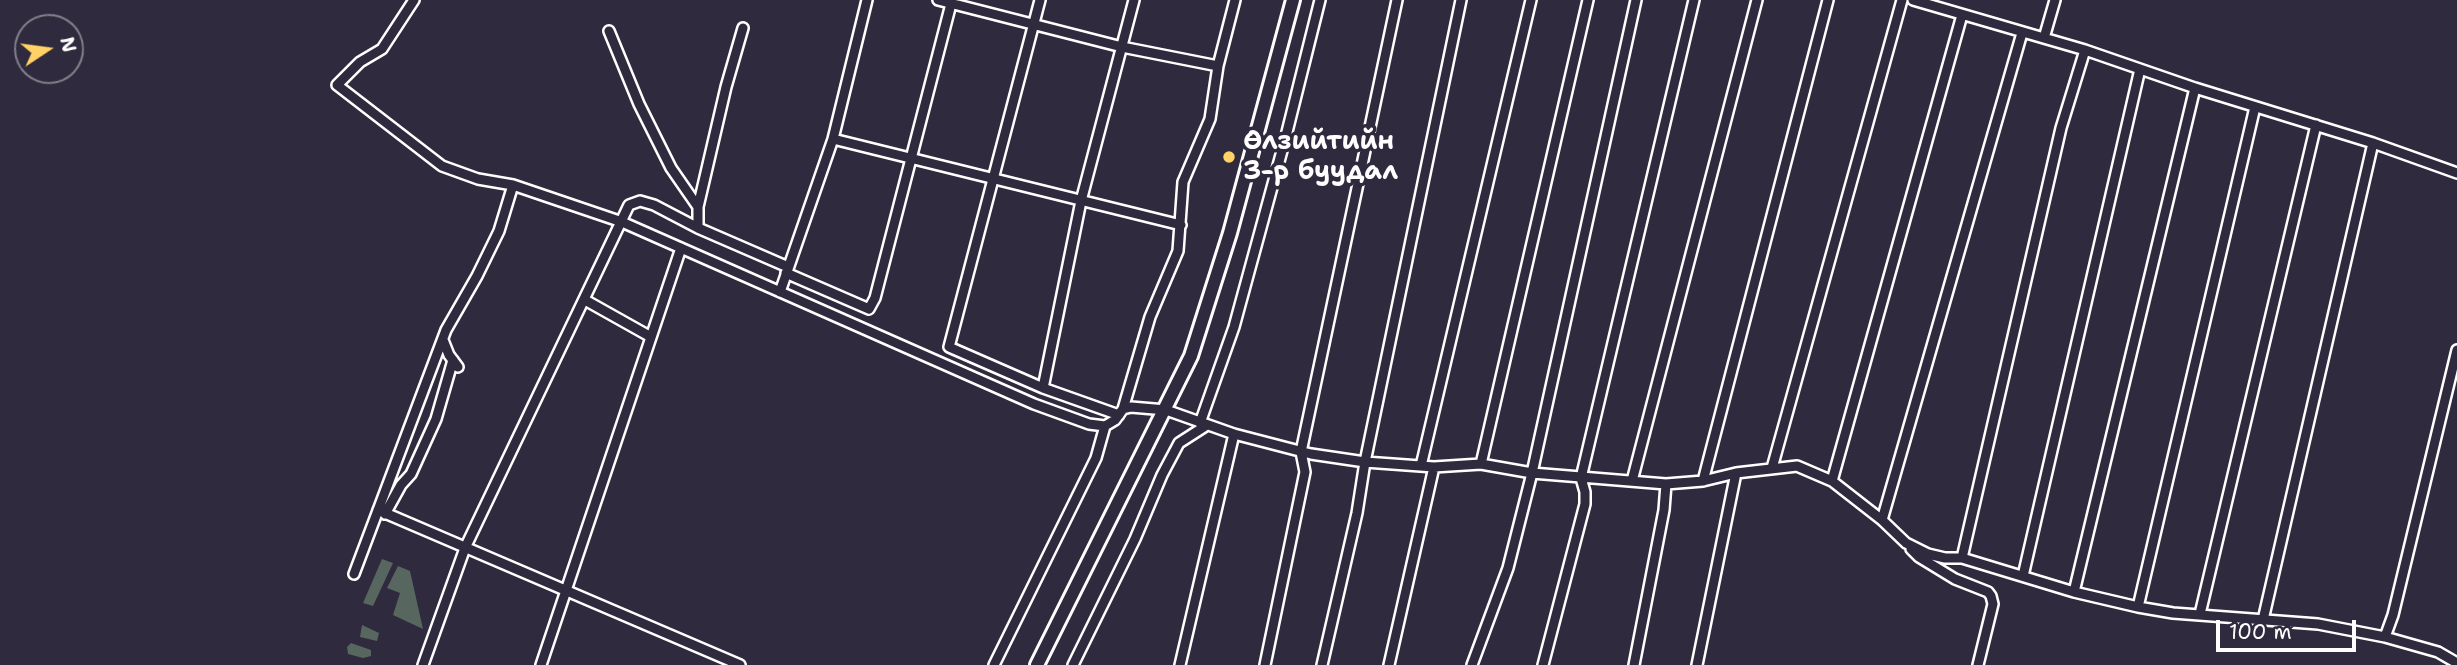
<!DOCTYPE html>
<meta charset="utf-8">
<style>
body{margin:0}
#map{position:relative;width:2457px;height:665px;overflow:hidden;background:#2f2a3d;font-family:"Shantell Sans",sans-serif}
canvas{display:block}
.north{position:absolute;left:14px;top:14px;width:70px;height:70px;box-sizing:border-box;background:#2f2a3d;border:2px solid #827f8b;border-radius:50%;rotate:77deg;font-size:19px;font-weight:700;line-height:28px;text-align:center;color:#fff}
.north::after{content:'';display:block;margin:auto;width:24px;height:32px;background:#ffd166;clip-path:polygon(50% 0,100% 100%,50% 72%,0 100%)}
.scale{position:absolute;left:2216px;top:620px;width:140px;height:32px;box-sizing:border-box;border:4px solid #fff;border-top:0;padding-left:9px;font-size:21px;line-height:24px;white-space:nowrap;color:#fff;-webkit-text-stroke:5px #2f2a3d;paint-order:stroke}
</style>
<div id="map">
<canvas width="2457" height="665"></canvas>
<div class="north">N</div>
<div class="scale">100 m</div>
</div>
<script>
const g = document.querySelector('canvas').getContext('2d');
g.lineJoin = 'round';
function fill(path, color) { g.fillStyle = color; g.fill(path, 'evenodd'); }
const shape = rows => new Path2D(rows.map(r => 'M' + r).join(''));
function stroke(path, color, width, dash) { g.strokeStyle = color; g.lineWidth = width; g.lineCap = dash ? 'butt' : 'round'; g.setLineDash(dash || []); g.stroke(path); }
function write(font, color, halo, rows, align = 'center') {
  g.font = font + ' "Shantell Sans",sans-serif'; g.lineWidth = 7; g.setLineDash([]); g.textBaseline = 'middle'; g.strokeStyle = halo; g.fillStyle = color; for (const [text, x, y, turn = 0] of rows) {
    g.save(); g.translate(x, y); g.rotate((+turn || 0) * Math.PI / 180); g.textAlign = isNaN(turn) ? turn : align; if (halo) g.strokeText(text, 0, 0); g.fillText(text, 0, 0); g.restore();
  }
}
fill(shape([
 [382,559,393,563,373,606,363,603],
 [398,566,410,571,423,629,393,615,400,593,387,588],
 [362,625,379,633,377,641,360,637],
 [351,643,371,650,371,656,363,658,348,654,347,647]
]), '#57675f');
const street = shape([
 [414,0,382,49,360,62,337,85,442,166,478,179,513,185,622,222,1034,404,1089,424,1105,426,1115,420,1123,409,1131,407,1166,410,1234,434,1311,454,1365,462,1434,467,1481,464,1532,473,1666,484,1703,481,1736,473,1797,466,1832,481,1882,520,1906,543,1928,554,1945,558,1962,558,2074,592,2138,607,2173,613,2318,624,2385,637,2438,652,2457,663],
 [938,0,1122,47,1218,66],
 [1040,0,949,347,1043,388,1119,415],
 [1913,0,2085,50,2195,88,2373,143,2457,173],
 [743,28,726,87,698,207,698,228,788,267],
 [609,31,639,104,671,168,698,207],
 [2044,38,2055,0],
 [833,139,1181,225],
 [786,273,869,309,875,298,952,0],
 [780,292,833,139,867,0],
 [585,300,651,337],
 [443,340,449,355,458,367],
 [1043,388,1081,201,1134,0],
 [1123,409,1150,317,1178,251,1183,182,1210,119,1218,66,1235,0],
 [1200,423,1234,327,1286,136,1320,0],
 [1481,464,1588,0],
 [1421,466,1531,0],
 [1772,468,1902,0],
 [1632,481,1757,0],
 [1703,481,1828,0],
 [1832,481,1962,15],
 [378,510,740,665],
 [385,514,401,485,411,474,436,419,453,360],
 [1882,520,2022,33],
 [1911,549,1919,557,1955,579,1988,592,1991,596,1993,604,1978,665],
 [1962,558,2061,128,2085,50],
 [354,574,446,330,477,276,499,231,513,185],
 [2023,576,2140,69],
 [2074,592,2195,88],
 [2138,607,2255,107],
 [2200,614,2316,125],
 [2263,620,2373,143],
 [2385,637,2393,615,2457,350],
 [423,665,465,548,629,205,640,201,654,205,698,228],
 [541,665,681,248],
 [994,665,1096,458,1105,426],
 [1073,665,1135,539,1162,475,1179,443,1207,425],
 [1180,665,1234,434],
 [1265,665,1305,472,1301,452,1397,0],
 [1322,665,1357,513,1365,462,1461,0],
 [1389,665,1434,467],
 [1472,665,1508,568,1532,473,1636,0],
 [1543,665,1585,504,1585,492,1581,478,1694,0],
 [1634,665,1664,510,1666,484],
 [1697,665,1736,473]
]);
const secondary = shape([
 [1037,665,1191,356,1230,233,1293,0]
]);
stroke(street, '#fff', 14);
stroke(secondary, '#fff', 18);
stroke(street, '#2f2a3d', 9);
stroke(secondary, '#2f2a3d', 12);
for (const [x, y, r, color] of [
 [1229,157,7,"#ffd166"]
]) { const dot = new Path2D(); dot.arc(x, y, r, 0, 2 * Math.PI); g.fillStyle = color; g.fill(dot); stroke(dot, '#2f2a3d', 2.5); }
write('bold 26px', '#fff', '#2f2a3d', [
 ["Өлзийтийн",1243,142],
 ["3-р буудал",1243,172]
], 'left');
</script>
